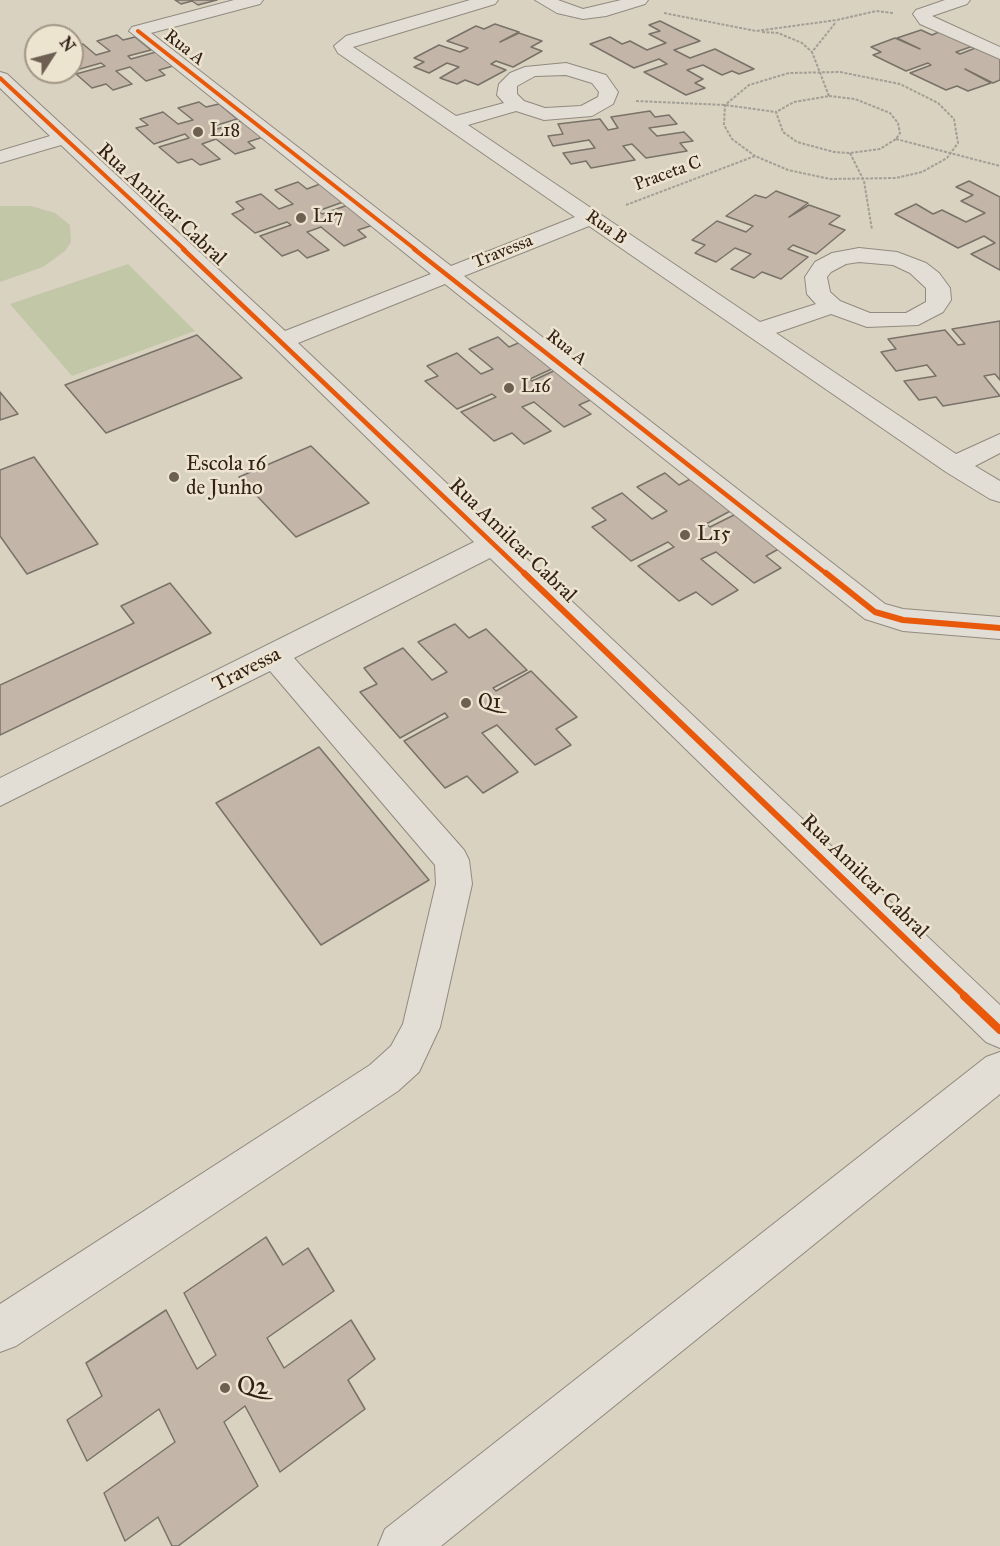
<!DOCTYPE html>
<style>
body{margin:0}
#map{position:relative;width:1000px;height:1546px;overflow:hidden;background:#d9d2c1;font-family:"IM FELL Great Primer",serif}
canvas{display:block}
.north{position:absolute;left:24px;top:24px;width:60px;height:60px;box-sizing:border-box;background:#ede4d0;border:2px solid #a39686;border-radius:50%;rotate:54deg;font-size:16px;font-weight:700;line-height:24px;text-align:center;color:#332117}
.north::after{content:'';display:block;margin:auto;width:21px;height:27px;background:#6d5f52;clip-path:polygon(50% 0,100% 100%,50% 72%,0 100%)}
</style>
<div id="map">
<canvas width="1000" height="1546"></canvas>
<div class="north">N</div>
</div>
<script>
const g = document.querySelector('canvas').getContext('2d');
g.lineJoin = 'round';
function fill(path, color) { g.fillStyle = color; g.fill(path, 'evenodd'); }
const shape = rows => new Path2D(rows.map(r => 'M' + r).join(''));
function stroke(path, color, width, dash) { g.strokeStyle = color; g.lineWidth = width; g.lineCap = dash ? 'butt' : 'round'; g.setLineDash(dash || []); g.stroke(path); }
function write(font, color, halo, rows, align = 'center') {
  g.font = font + ' "IM FELL Great Primer",serif'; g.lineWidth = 5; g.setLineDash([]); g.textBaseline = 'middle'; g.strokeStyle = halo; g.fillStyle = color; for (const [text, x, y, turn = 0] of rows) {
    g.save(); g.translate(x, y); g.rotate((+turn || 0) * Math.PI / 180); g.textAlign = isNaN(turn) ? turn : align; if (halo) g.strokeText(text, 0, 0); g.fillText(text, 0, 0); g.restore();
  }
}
fill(shape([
 [0,206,31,206,55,213,70,225,71,242,65,251,43,267,0,282],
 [128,264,195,331,72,376,10,304]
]), '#c2c7a7');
const building = shape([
 [175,0,217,0,198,5,192,1,181,4,175,0],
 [660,21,700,41,674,50,690,58,715,49,754,69,739,74,732,71,722,75,703,65,687,70,703,79,695,83,705,88,686,95,644,72,667,64,659,59,634,68,590,44,610,37,622,44,630,41,647,50,666,43,649,34,660,31,649,25,660,21],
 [495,24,519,32,500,42,519,33,542,41,531,47,542,51,513,67,496,61,491,64,506,70,478,85,465,80,457,84,440,78,459,67,447,63,429,73,414,67,424,62,414,58,439,45,460,52,468,48,447,41,476,26,484,29,495,24],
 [921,30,932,35,941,31,973,46,956,52,960,54,978,47,1000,58,1000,80,993,83,965,69,991,83,968,91,957,86,946,90,910,73,931,65,928,63,906,71,873,55,881,52,871,47,895,38,920,49,897,38,921,30],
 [117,35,123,40,135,37,151,50,128,56,131,59,156,52,173,66,159,70,165,75,146,81,130,67,116,71,132,84,113,90,106,84,92,88,76,74,105,66,101,63,73,71,72,47,83,44,96,55,110,51,97,41,117,35],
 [199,102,206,107,219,104,237,119,214,126,217,129,242,121,263,137,248,142,255,148,235,154,216,139,202,144,220,159,200,165,192,159,178,163,159,147,189,138,185,134,154,144,136,128,148,125,140,119,163,112,178,124,193,120,178,108,199,102],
 [650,111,655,117,669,115,677,124,649,128,657,136,684,132,693,141,680,143,687,151,646,158,632,144,623,146,635,160,591,168,586,161,571,164,563,153,595,148,589,140,553,146,548,136,563,134,558,124,600,119,608,130,618,128,611,117,650,111],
 [969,181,1000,197,1000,270,971,254,995,243,984,236,958,248,895,214,916,204,933,214,942,210,966,222,985,213,961,201,973,195,956,187,969,181],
 [298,182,307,189,320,184,343,202,318,211,322,214,348,205,373,225,358,230,366,237,344,246,321,227,307,232,329,250,307,258,298,250,282,256,260,236,291,225,287,222,255,233,232,214,244,209,236,202,261,194,279,209,293,204,275,190,298,182],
 [776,191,808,203,789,217,809,205,840,216,829,224,845,230,816,254,793,245,788,249,808,257,781,279,762,272,754,278,731,269,751,254,735,248,716,262,695,253,705,245,692,240,717,221,746,232,753,226,726,216,755,195,766,198,776,191],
 [1000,321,1000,380,995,374,984,376,1000,396,943,406,936,397,919,400,904,381,936,376,927,365,896,371,881,352,896,349,888,339,945,330,958,345,965,344,952,329,1000,321],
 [197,335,242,378,106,433,65,385,197,335],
 [498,337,509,347,523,341,556,367,530,379,532,381,560,368,597,397,579,405,591,414,564,427,534,402,522,407,551,431,524,444,512,433,494,441,461,412,496,397,492,394,457,409,425,381,438,376,427,366,457,353,481,374,493,369,469,349,498,337],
 [0,392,18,414,0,420,0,392],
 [311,446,369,503,296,537,239,477,311,446],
 [34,457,98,544,27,574,0,536,0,470,34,457],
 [665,473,679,485,694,477,734,509,706,524,710,527,740,512,784,546,766,556,781,568,754,583,716,552,701,559,738,590,712,605,696,592,679,601,638,566,674,547,668,542,631,561,592,527,606,520,592,508,622,493,652,519,667,511,637,487,665,473],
 [170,583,211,633,0,735,0,685,134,623,121,606,170,583],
 [455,624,469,638,486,629,527,670,493,688,496,691,531,671,577,717,556,729,571,745,535,765,497,725,482,733,518,772,483,793,467,776,445,788,404,741,448,717,445,713,400,738,360,692,377,684,364,668,403,648,432,680,447,672,418,642,455,624],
 [319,747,429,880,321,945,216,803,319,747],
 [266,1237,283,1265,308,1248,334,1291,267,1338,284,1368,351,1320,375,1359,348,1380,365,1409,280,1472,245,1406,224,1422,258,1486,178,1546,172,1546,158,1517,125,1541,104,1493,175,1442,159,1409,87,1461,67,1420,102,1396,86,1363,166,1310,197,1369,216,1355,184,1293,266,1237]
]);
fill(building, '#c4b5a9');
stroke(building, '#797268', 1.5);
const minor = shape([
 [234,0,263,0,260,4,151,33,451,266,575,217,338,53,334,46,346,36,470,0,498,0,495,4,353,47,456,116,504,103,497,95,499,84,510,73,525,67,566,63,606,75,618,92,613,104,592,116,544,120,516,111,468,125,760,322,816,304,807,294,805,277,815,262,832,253,859,248,897,252,926,263,939,273,950,288,951,300,943,312,918,325,867,327,831,314,776,333,956,454,1000,434,1000,453,975,466,1000,481,1000,502,990,499,946,472,589,226,464,276,885,604,903,609,1000,617,1000,639,903,631,865,619,445,284,298,343,1000,1005,1000,1048,986,1042,490,558,294,658,464,850,469,860,472,884,440,1027,419,1072,398,1091,16,1346,0,1352,0,1304,370,1065,391,1046,403,1024,436,884,435,865,270,671,0,806,0,778,474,542,273,346,61,145,0,163,0,151,50,136,0,88,0,72,7,74,285,331,431,274,129,31,132,27,234,0],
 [566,75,592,83,599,92,598,97,581,106,545,108,524,101,517,94,517,86,535,76,566,75],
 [859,262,893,265,910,273,926,288,926,302,906,313,870,313,840,301,830,292,827,277,831,272,846,264,859,262],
 [535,0,558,0,583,9,621,0,648,0,645,4,606,16,583,19,557,13,535,0],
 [945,0,970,0,967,4,932,16,1000,47,1000,59,920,24,913,14,916,10,945,0],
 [1000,1052,1000,1094,441,1546,378,1546,385,1529,986,1057,1000,1052]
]);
stroke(minor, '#908a7f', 2);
stroke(shape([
 [664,13,756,31,837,20,876,11,893,13],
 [762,32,778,33,802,43,812,52],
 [840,72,900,84,938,103,954,119,958,143,947,158,922,172,896,178,830,179,788,170,755,156,732,139,724,125,725,105,749,85,789,73,840,72],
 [829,96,855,99,890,113,898,123,900,133,896,139,880,149,850,153,834,152,797,142,783,132,776,112,794,102,829,96],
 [829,96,812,52,836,22],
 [636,101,725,105,776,112],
 [896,139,1000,166],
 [850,153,864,181,872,230],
 [626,205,755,156]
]), '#a39e96', 2, [3, 1.5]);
fill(minor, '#e2ded5');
stroke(shape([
 [138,31,416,250],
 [0,78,185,250]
]), '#e8590c', 4);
stroke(shape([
 [183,249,526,575],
 [414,249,828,575]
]), '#e8590c', 4.5);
stroke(shape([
 [524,573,966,997],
 [826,573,875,612,903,620,1000,628]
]), '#e8590c', 6);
stroke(shape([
 [964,996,1000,1030]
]), '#e8590c', 8);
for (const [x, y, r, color] of [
 [198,132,6,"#6d5f52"],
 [301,218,6,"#6d5f52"],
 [509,388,6,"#6d5f52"],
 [174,477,6,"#6d5f52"],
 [685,535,6,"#6d5f52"],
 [466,703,6,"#6d5f52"],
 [225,1388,6,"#6d5f52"]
]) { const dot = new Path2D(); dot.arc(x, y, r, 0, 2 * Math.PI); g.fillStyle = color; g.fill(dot); stroke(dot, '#ede4d0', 2); }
write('18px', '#332117', '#ede4d0', [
 ["Rua A",184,48,38],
 ["Praceta C",668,174,-20],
 ["Rua B",606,228,35],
 ["Travessa",503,252,-22],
 ["Rua A",566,348,38]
]);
write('18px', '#332117', '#ede4d0', [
 ["L18",210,132],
 ["L17",313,218],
 ["L16",521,388]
], 'left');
write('21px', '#332117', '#ede4d0', [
 ["Rua Amilcar Cabral",161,205,43],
 ["Rua Amilcar Cabral",512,541,44],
 ["Travessa",247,670,-27],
 ["Rua Amilcar Cabral",864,877,44]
]);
write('21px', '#332117', '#ede4d0', [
 ["Escola 16",186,465],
 ["de Junho",186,489],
 ["L15",697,535],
 ["Q1",478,703]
], 'left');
write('26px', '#332117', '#ede4d0', [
 ["Q2",237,1388]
], 'left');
</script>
